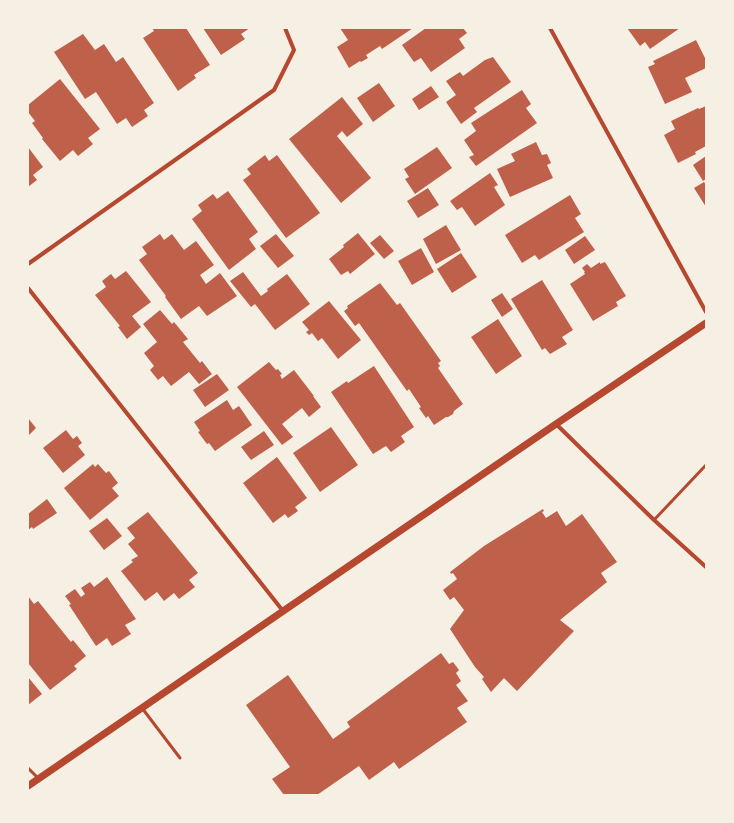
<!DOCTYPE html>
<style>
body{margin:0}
#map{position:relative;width:734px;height:823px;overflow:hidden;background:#f6efe4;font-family:Ubuntu,sans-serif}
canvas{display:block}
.frame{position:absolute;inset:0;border:29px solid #f6efe4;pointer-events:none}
</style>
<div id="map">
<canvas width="734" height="823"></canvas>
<div class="frame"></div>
</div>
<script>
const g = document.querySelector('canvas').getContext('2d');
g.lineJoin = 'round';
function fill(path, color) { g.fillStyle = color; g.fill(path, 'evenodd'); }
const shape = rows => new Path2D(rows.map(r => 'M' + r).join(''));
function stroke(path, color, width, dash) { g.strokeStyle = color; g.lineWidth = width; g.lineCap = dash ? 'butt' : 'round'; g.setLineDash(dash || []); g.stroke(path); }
fill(shape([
 [152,28,186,28,210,65,194,75,196,78,178,91,143,38,154,31],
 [203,28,250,28,241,34,245,39,221,55],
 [340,28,413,28,382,49,380,46,366,55,368,58,361,62,360,61,349,68,337,47,348,40],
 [426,28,463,28,467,33,459,39,465,48,431,72,421,58,414,62,402,45],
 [627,28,680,28,650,49,645,42,640,46],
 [83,34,95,50,104,44,116,62,123,57,154,103,144,110,148,116,132,127,126,118,117,124,96,92,85,99,54,52],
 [696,40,706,60,706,68,685,78,692,92,665,104,648,67,655,64,653,61],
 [493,57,511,82,474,108,477,112,461,124,446,102,456,95,446,81,460,72,463,76,485,60],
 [60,79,100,129,88,138,93,144,78,156,73,150,60,161,42,139,43,138,32,123,35,121,28,112,28,105],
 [379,83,395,106,373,122,357,98],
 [431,86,439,97,419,110,412,99],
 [522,90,531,104,526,108,537,123,476,166,469,157,474,155,464,140,476,131,471,123],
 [342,97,363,124,347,137,342,131,337,136,371,178,341,203,289,139],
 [706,106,706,146,695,152,696,154,678,163,664,135,675,129,671,121,698,108,699,109],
 [536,142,542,155,547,154,551,163,547,165,553,178,510,197,497,169,515,161,511,154],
 [28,147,43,167,33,175,37,180,28,187],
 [437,147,452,168,415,194,405,179,409,177,404,169],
 [265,155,269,161,277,155,320,213,286,238,243,180,251,174,247,169],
 [706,156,706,179,703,181,693,165],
 [490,173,498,185,494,187,505,205,475,226,462,207,457,210,450,201],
 [704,182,706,185,706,207,694,188],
 [428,188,439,205,418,218,407,201],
 [228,191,258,232,249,239,256,249,229,270,192,219,202,211,198,205,213,194,217,199],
 [570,195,581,214,575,218,584,232,539,260,535,255,522,263,505,235],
 [446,225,461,250,436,264,423,239],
 [358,233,375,254,350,274,348,271,341,275,329,259,344,247,343,245],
 [160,234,164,240,172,234,184,250,196,241,214,265,200,275,206,284,220,273,237,296,207,316,199,306,181,319,165,297,166,296,139,260,147,254,142,247],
 [276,234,294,256,278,268,260,246],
 [380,235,394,251,384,259,370,243],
 [585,236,595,250,574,264,565,250],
 [421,248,434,272,412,285,398,261],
 [461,253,477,277,452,293,437,269],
 [600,262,600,264,605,262,626,296,616,302,618,306,593,321,570,284,585,274,584,272,585,272,582,268,587,264,591,268],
 [126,271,151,302,132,316,141,327,127,339,118,327,120,326,95,295,106,287,102,281,111,274,115,279],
 [243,272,261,296,268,291,267,289,287,274,310,304,275,330,255,304,251,307,230,281],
 [542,280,573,330,562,337,567,344,550,354,545,348,542,350,511,299],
 [380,283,397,305,400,303,441,361,438,363,440,366,438,368,463,404,454,411,453,414,448,417,446,417,434,425,428,416,426,418,419,408,421,407,409,389,407,391,359,323,355,326,344,311,348,308,347,306],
 [502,293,513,309,502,317,491,300],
 [329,301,361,340,338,359,322,338,318,341,312,333,309,335,306,332,309,330,302,322],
 [160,310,172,324,174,322,188,339,183,342,200,363,202,361,212,374,199,384,189,372,171,386,163,376,158,380,150,370,154,366,144,353,157,342,143,324],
 [498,319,522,356,496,374,471,337],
 [269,362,276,370,278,369,282,374,280,375,282,379,294,370,314,396,313,396,321,407,309,417,302,408,282,424,293,437,282,445,237,387],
 [374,366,414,427,401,436,405,442,391,452,386,446,373,454,331,392,347,381,348,383],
 [217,374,229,390,205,407,193,390],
 [227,400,233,410,239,406,252,425,215,451,209,443,207,444,198,432,200,431,194,422],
 [28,418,36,428,28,436],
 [331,427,358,465,320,492,293,453],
 [66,430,73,439,77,436,82,443,78,446,85,455,63,473,43,448],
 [264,431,274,445,251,460,241,447],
 [277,457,307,498,295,507,298,511,288,518,285,514,273,523,243,483],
 [93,464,95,467,98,464,106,473,109,471,118,483,112,488,119,496,90,520,64,488],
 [47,499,57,513,33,529,32,527,28,530,28,514],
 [543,509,544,511,542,512,546,518,557,511,566,526,582,514,617,562,601,573,607,582,560,620,574,631,517,691,504,678,491,692,482,679,484,677,475,667,450,629,464,610,454,597,450,600,443,590,457,579,453,573,451,574,450,572,484,546],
 [148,512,198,573,189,580,195,587,179,599,174,593,164,601,157,592,145,601,121,571,133,562,131,560,138,556,128,544,135,538,127,528],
 [107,518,122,536,104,550,89,531],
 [107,577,136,619,125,625,131,634,112,646,107,638,96,646,69,605,71,604,65,596,75,589,81,597,85,594,81,588,90,582,94,587],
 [28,596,34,604,38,601,71,642,73,640,86,656,74,666,77,669,50,690,28,663],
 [441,653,449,664,453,662,459,670,456,673,461,681,456,685,468,701,457,708,467,722,399,769,394,762,369,780,359,766,317,795,284,795,272,779,290,767,246,705,288,675,333,739,350,727,347,722],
 [28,677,42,694,28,705]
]), '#bf614a');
stroke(shape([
 [654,520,706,465],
 [142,708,180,758],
 [28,768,39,779]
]), '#b5482f', 3);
stroke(shape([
 [550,28,706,312],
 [28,264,274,90,294,50,285,28],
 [28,288,283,611],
 [556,424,654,520,706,567]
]), '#b5482f', 4);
stroke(shape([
 [28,786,556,424,706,323]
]), '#b5482f', 7);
</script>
